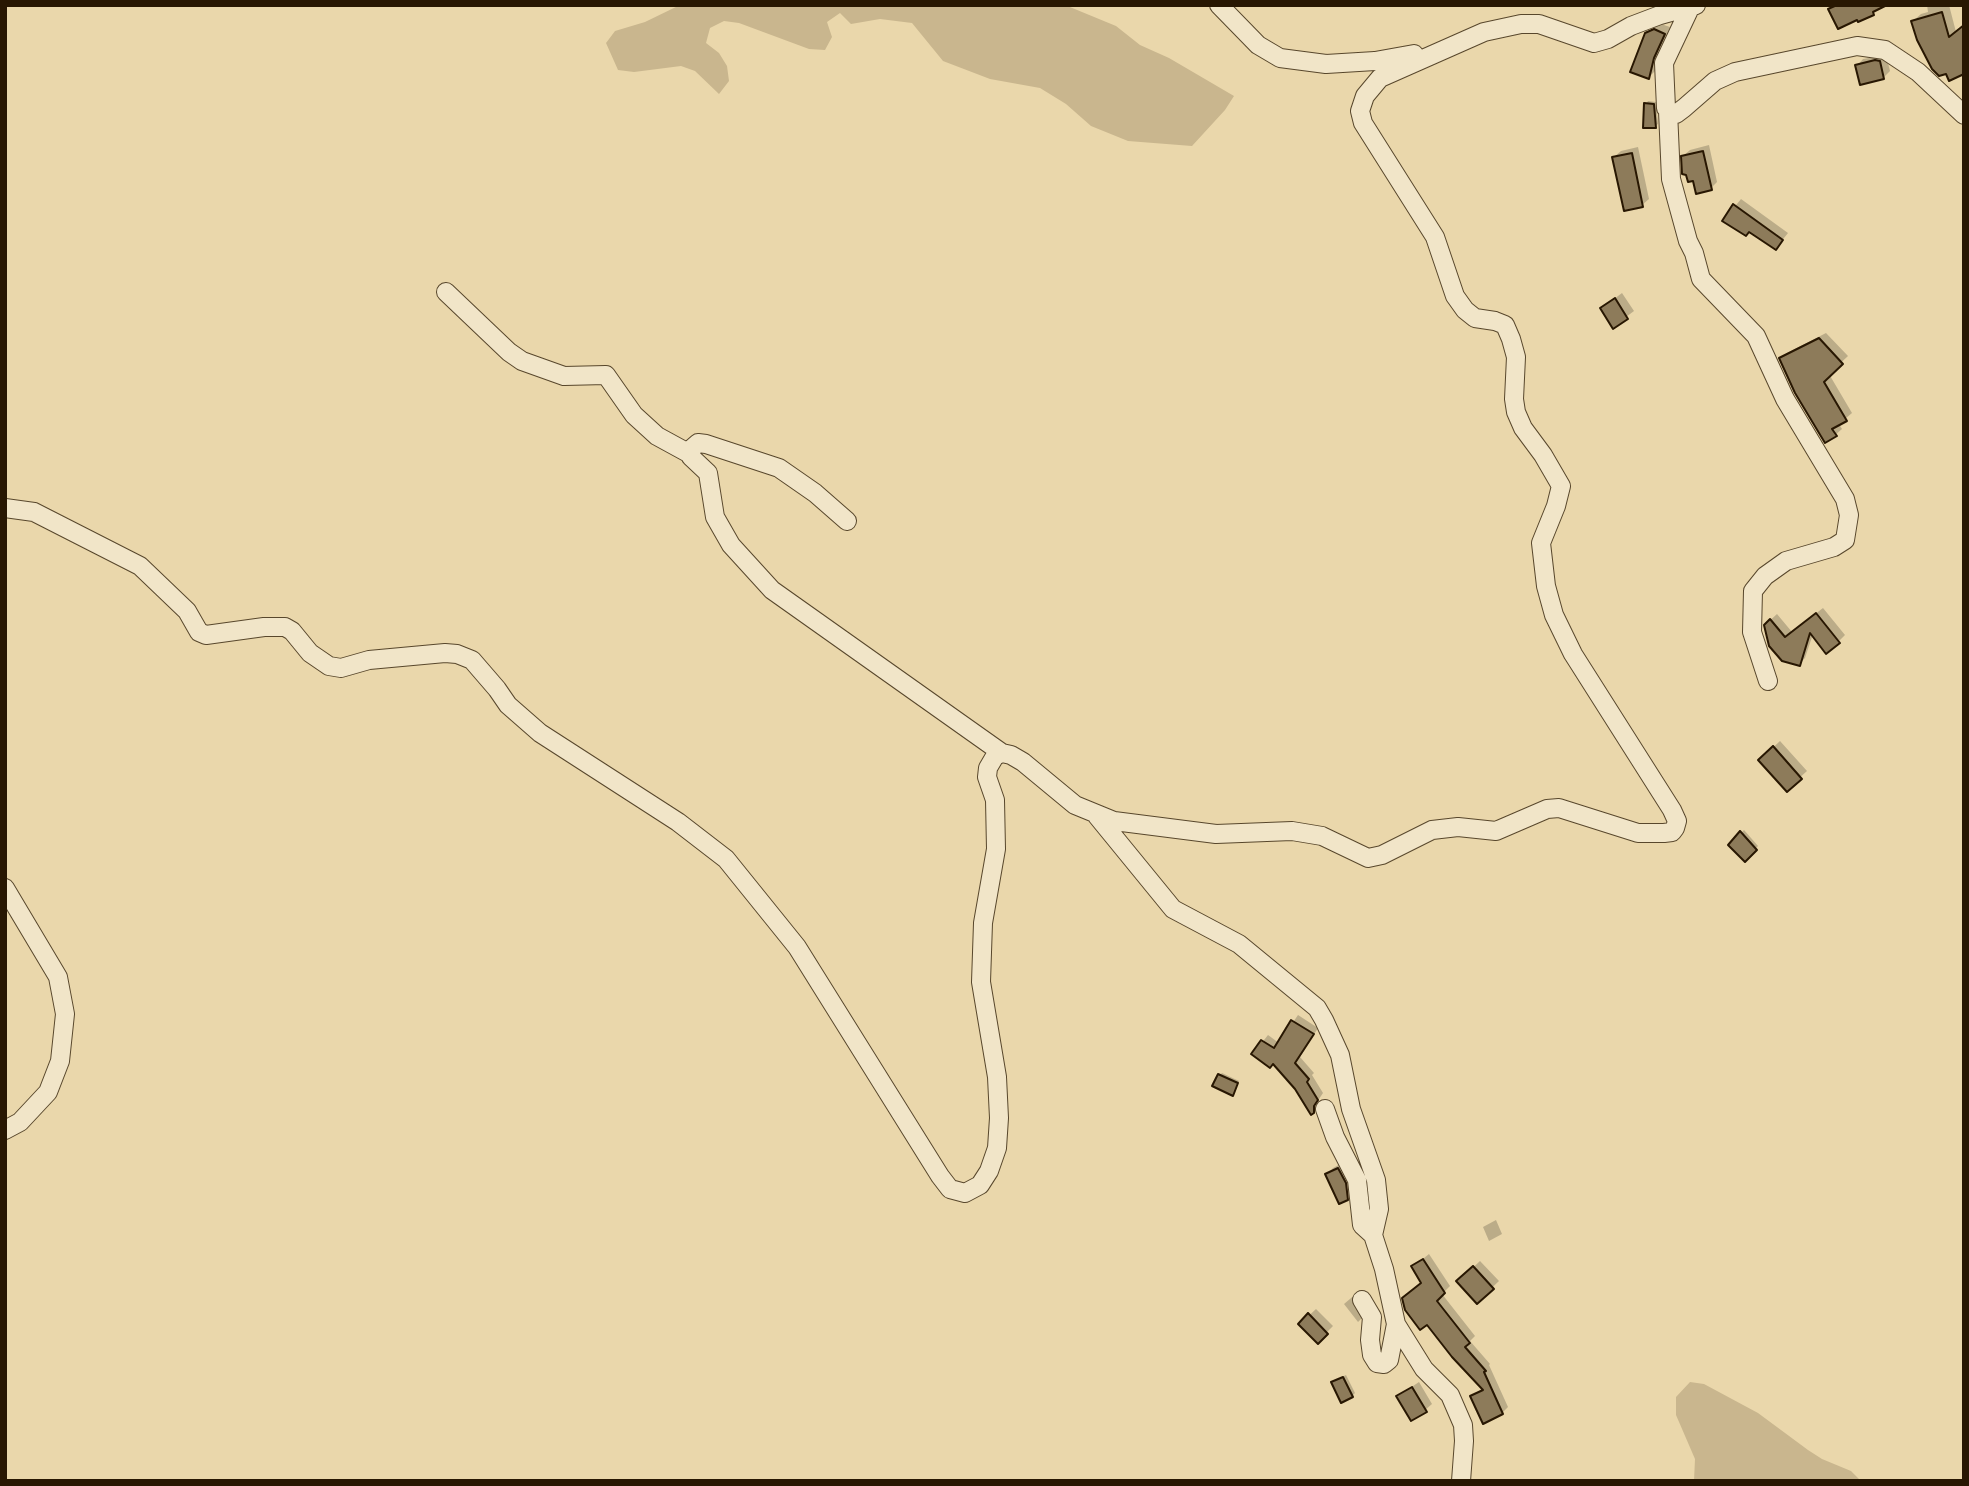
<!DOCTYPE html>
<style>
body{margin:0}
#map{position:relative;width:1969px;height:1486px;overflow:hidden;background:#ead7ab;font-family:"EB Garamond",serif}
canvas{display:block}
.frame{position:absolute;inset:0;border:7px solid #281702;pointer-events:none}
</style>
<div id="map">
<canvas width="1969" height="1486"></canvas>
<div class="frame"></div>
</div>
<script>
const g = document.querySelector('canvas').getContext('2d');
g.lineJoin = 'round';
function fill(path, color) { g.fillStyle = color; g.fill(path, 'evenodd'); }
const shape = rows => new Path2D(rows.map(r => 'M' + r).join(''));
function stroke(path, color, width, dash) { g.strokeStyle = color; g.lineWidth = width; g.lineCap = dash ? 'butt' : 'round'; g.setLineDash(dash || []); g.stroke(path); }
fill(shape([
 [680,5,1065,5,1116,26,1140,45,1169,58,1234,96,1225,110,1192,146,1128,141,1091,126,1066,104,1040,88,990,79,943,61,912,23,880,19,851,24,840,13,827,22,832,37,825,50,809,49,739,23,724,21,710,28,706,43,719,53,727,66,729,81,719,94,695,71,681,66,634,72,618,70,606,43,615,31,645,22],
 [1690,1382,1704,1384,1758,1413,1808,1450,1822,1459,1851,1471,1861,1481,1694,1481,1695,1459,1676,1415,1676,1397]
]), '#c9b68e');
fill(shape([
 [1927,5,1949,5,1956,32,1964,26,1964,79,1913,21,1921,14,1928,12],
 [1661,24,1670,27,1659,50,1655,71,1649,77,1647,34,1654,27],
 [1886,55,1890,71,1883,78,1857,66,1863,59],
 [1648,101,1656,102,1658,124,1655,126,1646,104],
 [1709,145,1717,182,1711,188,1695,179,1683,156,1690,150],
 [1638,147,1649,199,1642,205,1614,157,1621,151],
 [1741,199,1788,233,1776,248,1750,230,1724,220],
 [1622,293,1634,311,1614,326,1602,308],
 [1826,333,1848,356,1829,374,1852,413,1839,424,1842,429,1835,435,1781,359,1787,353],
 [1823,608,1845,635,1838,642,1813,634,1805,658,1799,664,1765,625,1777,614,1792,632],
 [1780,741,1807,771,1787,789,1760,760],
 [1744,830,1758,846,1745,859,1730,845],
 [1298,1015,1318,1028,1300,1057,1314,1073,1312,1075,1323,1093,1319,1099,1319,1105,1313,1111,1274,1062,1253,1054,1268,1035,1279,1043],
 [1222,1073,1239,1081,1235,1091,1220,1075],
 [1344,1162,1353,1192,1347,1198,1327,1174,1333,1168],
 [1496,1220,1502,1234,1489,1241,1483,1227],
 [1429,1254,1450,1286,1442,1294,1475,1336,1470,1341,1490,1364,1489,1365,1508,1407,1502,1413,1472,1396,1483,1388,1413,1267],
 [1480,1261,1499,1281,1478,1301,1459,1281],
 [1357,1293,1365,1315,1358,1322,1344,1304],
 [1316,1309,1333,1326,1318,1341,1300,1324],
 [1346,1375,1355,1393,1352,1396,1335,1380],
 [1419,1382,1432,1404,1425,1410,1398,1396]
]), '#0003');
const building = shape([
 [1837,5,1887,5,1873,12,1874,15,1858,22,1857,20,1838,29,1828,9,1837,5],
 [1942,12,1949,37,1964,25,1964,74,1949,81,1946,74,1939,76,1932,69,1917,40,1911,21,1942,12],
 [1654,29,1665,34,1654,58,1649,79,1630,72,1645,33,1654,29],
 [1875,60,1880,61,1884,79,1860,85,1855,65,1875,60],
 [1644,103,1654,104,1656,128,1643,128,1644,103],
 [1703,151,1712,190,1696,194,1693,181,1688,182,1686,175,1682,174,1681,156,1703,151],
 [1632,153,1643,207,1624,211,1612,157,1632,153],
 [1733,204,1783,240,1776,250,1749,232,1746,236,1722,221,1733,204],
 [1615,298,1628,319,1613,329,1600,308,1615,298],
 [1819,338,1843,364,1824,382,1847,421,1832,429,1837,436,1825,443,1795,393,1779,358,1819,338],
 [1816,613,1840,643,1826,654,1810,633,1800,666,1782,661,1769,646,1764,625,1770,619,1785,637,1816,613],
 [1773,746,1802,779,1787,792,1758,760,1773,746],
 [1740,831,1757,850,1745,862,1728,845,1740,831],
 [1291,1020,1314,1034,1295,1063,1309,1079,1307,1082,1318,1100,1314,1106,1314,1113,1311,1115,1295,1089,1273,1064,1270,1068,1251,1054,1261,1040,1274,1048,1291,1020],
 [1218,1074,1238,1083,1233,1096,1212,1086,1218,1074],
 [1338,1168,1346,1183,1348,1200,1339,1204,1325,1174,1338,1168],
 [1423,1259,1445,1293,1437,1301,1470,1343,1465,1347,1486,1371,1484,1372,1503,1414,1483,1424,1470,1396,1483,1390,1452,1357,1427,1325,1420,1330,1405,1310,1402,1298,1421,1283,1411,1266,1423,1259],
 [1473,1266,1494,1289,1477,1304,1456,1281,1473,1266],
 [1308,1313,1328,1334,1318,1344,1298,1324,1308,1313],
 [1343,1377,1353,1397,1341,1403,1331,1382,1343,1377],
 [1412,1387,1427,1412,1411,1421,1396,1396,1412,1387]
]);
fill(building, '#8d7b5a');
stroke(building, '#281702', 2);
const street = shape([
 [1219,5,1258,45,1280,58,1326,64,1375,61,1414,54],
 [1690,8,1664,63,1666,108,1672,113,1676,114,1684,108,1715,81,1735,72,1857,46,1885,50,1918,72,1964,115],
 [1668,111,1671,179,1688,241,1694,253,1701,279,1756,336,1785,399,1845,499,1849,515,1845,540,1834,547,1786,561,1765,576,1753,591,1752,632,1768,681],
 [446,292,509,352,522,361,564,376,606,375,634,415,657,436,690,454],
 [5,508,34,512,140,566,187,611,199,632,206,635,264,627,285,627,292,631,310,653,329,666,341,668,369,660,445,653,457,654,472,660,497,689,508,705,540,733,678,822,726,859,797,947,940,1176,950,1189,965,1193,980,1185,989,1171,997,1148,999,1118,997,1077,981,982,983,923,996,849,995,800,987,777,988,768,995,756,1002,753,1011,755,1023,762,1075,805,1114,821,1216,834,1292,831,1322,836,1368,858,1382,855,1432,830,1458,827,1496,831,1547,809,1559,808,1638,833,1664,833,1672,832,1675,828,1677,821,1672,810,1573,654,1554,615,1546,586,1541,543,1556,506,1561,486,1543,455,1523,428,1516,412,1514,399,1516,357,1511,339,1505,325,1495,321,1475,318,1465,310,1455,296,1435,237,1363,123,1360,111,1365,96,1380,78,1484,32,1521,24,1539,24,1594,43,1608,39,1631,26,1660,15,1696,5],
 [847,521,815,493,779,468,706,444,698,443,690,450,691,457,708,473,715,517,731,545,772,590,1002,753],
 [1097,816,1173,909,1239,944,1317,1008,1324,1020,1340,1055,1351,1109,1376,1180,1379,1209,1373,1235,1384,1269,1396,1324,1424,1369,1450,1395,1463,1425,1464,1441,1461,1481],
 [5,888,58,977,65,1014,60,1061,48,1092,20,1122,5,1130],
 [1325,1109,1335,1137,1357,1180,1362,1225,1373,1235],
 [1362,1300,1372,1317,1370,1340,1372,1355,1377,1363,1384,1364,1389,1360,1396,1324]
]);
stroke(street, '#58472c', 20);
stroke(street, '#f1e5c8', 18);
</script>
